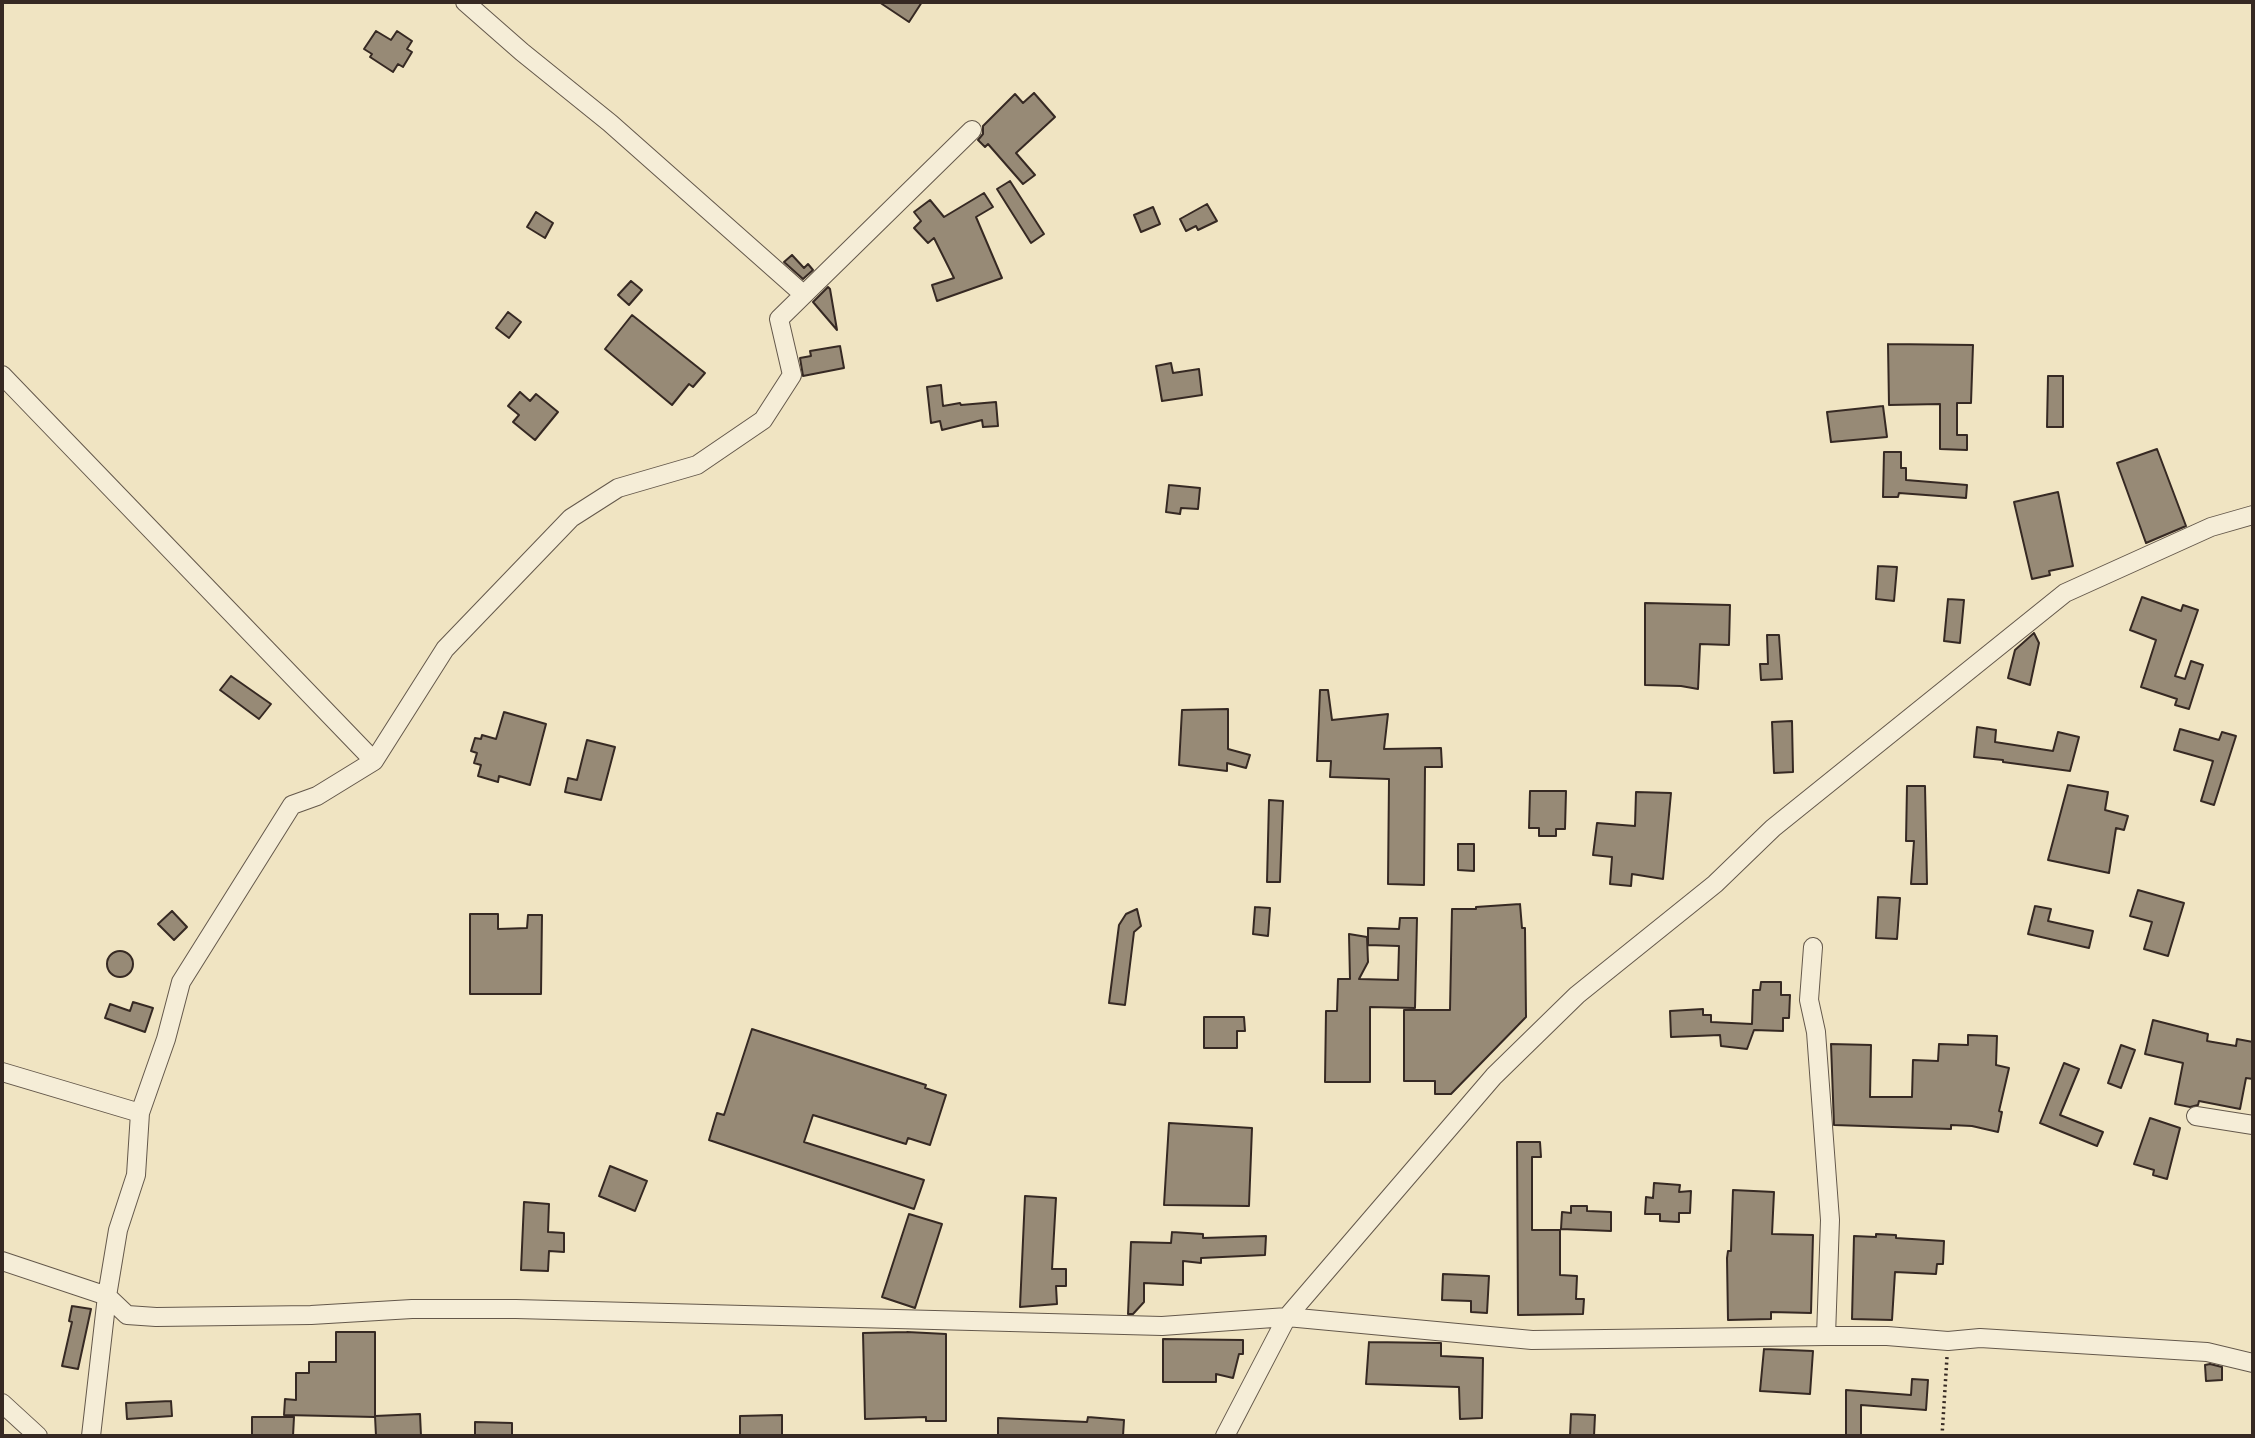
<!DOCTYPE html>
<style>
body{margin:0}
#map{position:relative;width:2255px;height:1438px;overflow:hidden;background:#f0e4c2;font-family:"IM FELL English",serif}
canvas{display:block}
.frame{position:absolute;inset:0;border:4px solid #362923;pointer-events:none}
</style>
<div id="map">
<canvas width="2255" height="1438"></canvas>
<div class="frame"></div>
</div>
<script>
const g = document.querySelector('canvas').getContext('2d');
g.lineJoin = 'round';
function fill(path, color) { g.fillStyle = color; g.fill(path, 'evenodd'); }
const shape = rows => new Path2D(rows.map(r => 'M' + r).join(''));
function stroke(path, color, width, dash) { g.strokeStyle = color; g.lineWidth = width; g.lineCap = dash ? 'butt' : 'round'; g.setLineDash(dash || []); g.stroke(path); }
const building = shape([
 [879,2,922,2,909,22,879,2],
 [376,31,391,40,397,31,412,41,407,49,412,52,403,67,398,64,393,72,370,57,372,54,364,49,376,31],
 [1034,93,1055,117,1016,153,1035,175,1023,184,988,144,985,147,978,140,983,134,983,126,1015,94,1023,103,1034,93],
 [1010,181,1044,234,1031,243,997,189,1010,181],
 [984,193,993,207,976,217,1002,278,937,301,932,285,954,278,934,238,928,243,914,228,921,221,914,212,930,200,944,217,984,193],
 [1207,204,1217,221,1198,230,1196,226,1186,231,1180,219,1207,204],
 [1153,207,1160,224,1141,232,1134,215,1153,207],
 [536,212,553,223,545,238,527,227,536,212],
 [792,255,804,268,808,264,813,270,803,279,784,262,792,255],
 [631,281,642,290,629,305,618,295,631,281],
 [828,287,830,289,837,330,813,302,828,287],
 [508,312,521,322,509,338,496,328,508,312],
 [632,315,705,373,693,387,689,384,672,405,605,349,632,315],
 [1888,344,1973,345,1971,403,1957,403,1957,435,1967,435,1967,450,1940,449,1940,404,1889,405,1888,344],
 [840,346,844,368,803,376,800,358,811,356,810,351,840,346],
 [1171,363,1173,373,1199,369,1202,395,1162,401,1156,366,1171,363],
 [2048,376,2063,376,2063,427,2047,427,2048,376],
 [941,385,943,406,960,403,961,405,996,402,998,426,983,427,982,420,942,430,940,421,931,423,927,387,941,385],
 [520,392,530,401,536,394,558,412,535,440,513,422,519,415,508,406,520,392],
 [1883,406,1887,437,1831,442,1827,412,1883,406],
 [2157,449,2186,526,2146,543,2117,463,2157,449],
 [1884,452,1901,452,1901,468,1906,468,1906,480,1967,485,1966,498,1899,493,1898,497,1883,497,1884,452],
 [1169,485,1200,488,1198,509,1181,508,1180,514,1166,512,1169,485],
 [2058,492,2073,566,2049,571,2050,575,2032,579,2014,502,2058,492],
 [1878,566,1897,567,1894,601,1876,599,1878,566],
 [2142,597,2181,611,2183,605,2198,610,2175,676,2185,679,2191,661,2203,665,2189,709,2175,705,2177,699,2141,687,2156,640,2130,630,2142,597],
 [1948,599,1964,600,1960,643,1944,641,1948,599],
 [1645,603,1730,605,1729,645,1700,644,1698,689,1681,686,1645,685,1645,603],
 [2034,633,2039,643,2030,685,2008,678,2015,650,2034,633],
 [1767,635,1779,635,1782,679,1761,680,1760,664,1768,664,1767,635],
 [231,676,271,704,259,719,220,690,231,676],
 [1320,690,1328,690,1332,720,1388,714,1384,749,1441,748,1442,767,1425,767,1424,885,1388,884,1389,779,1330,777,1331,761,1317,761,1320,690],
 [1228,709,1228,749,1250,755,1246,768,1227,763,1227,771,1179,765,1182,710,1228,709],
 [504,712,546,724,530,785,499,776,498,782,478,776,481,765,474,763,477,753,471,751,475,738,481,739,482,735,496,739,504,712],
 [1792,721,1793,772,1774,773,1772,722,1792,721],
 [1977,727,1996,730,1995,742,2053,751,2058,732,2079,737,2070,771,2003,762,2003,760,1974,757,1977,727],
 [2180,729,2219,740,2222,732,2236,736,2214,805,2201,801,2213,761,2174,750,2180,729],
 [587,740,615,747,601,800,565,792,568,778,577,780,587,740],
 [2068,785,2108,792,2105,810,2128,816,2124,830,2116,828,2109,873,2048,860,2068,785],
 [1907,786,1925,786,1927,884,1911,884,1914,841,1906,841,1907,786],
 [1530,791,1566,791,1565,829,1556,829,1556,836,1539,836,1539,828,1529,828,1530,791],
 [1636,792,1671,793,1663,879,1632,874,1631,886,1610,884,1612,857,1593,855,1597,823,1635,826,1636,792],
 [1269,800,1283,801,1280,882,1267,882,1269,800],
 [1458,844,1474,844,1474,871,1458,870,1458,844],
 [2138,890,2184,903,2168,956,2144,949,2152,922,2130,916,2138,890],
 [1878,897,1900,898,1897,939,1876,938,1878,897],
 [1520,904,1522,928,1525,928,1526,1017,1451,1094,1435,1094,1435,1081,1404,1081,1404,1010,1450,1010,1452,909,1476,909,1476,907,1520,904],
 [2035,906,2051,909,2048,921,2093,931,2089,948,2028,934,2035,906],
 [1255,907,1270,908,1268,936,1253,934,1255,907],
 [1137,909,1141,926,1134,932,1125,1005,1109,1003,1119,925,1126,914,1137,909],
 [172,911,187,927,174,940,158,924,172,911],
 [470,914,498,914,498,929,527,928,528,915,542,915,541,994,470,994,470,914],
 [1400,918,1417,918,1415,1008,1370,1007,1370,1082,1325,1082,1326,1011,1337,1011,1338,979,1350,979,1349,934,1367,937,1368,962,1359,979,1398,980,1399,946,1368,945,1368,928,1399,929,1400,918],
 '107 964a13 13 0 1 1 26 0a13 13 0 1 1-26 0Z',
 [1761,982,1781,982,1781,995,1790,995,1789,1018,1783,1018,1783,1031,1754,1030,1747,1049,1721,1046,1720,1035,1671,1037,1670,1011,1703,1009,1703,1015,1711,1015,1711,1022,1752,1024,1753,990,1760,990,1761,982],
 [133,1002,153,1008,145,1032,105,1018,110,1004,130,1011,133,1002],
 [1204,1017,1244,1017,1245,1031,1237,1031,1237,1048,1204,1048,1204,1017],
 [2153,1020,2208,1034,2207,1041,2236,1046,2237,1039,2253,1042,2253,1079,2246,1078,2240,1109,2199,1101,2198,1105,2190,1107,2175,1104,2183,1063,2145,1054,2153,1020],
 [752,1029,926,1085,925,1088,946,1095,930,1145,908,1138,906,1144,813,1115,804,1142,924,1180,914,1209,709,1140,717,1113,724,1115,752,1029],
 [1968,1035,1997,1036,1996,1065,2009,1068,1999,1111,2002,1112,1998,1132,1972,1126,1951,1125,1951,1129,1834,1125,1831,1044,1871,1045,1870,1097,1912,1097,1913,1060,1938,1061,1939,1044,1968,1045,1968,1035],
 [2121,1045,2135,1050,2121,1088,2108,1083,2121,1045],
 [2064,1063,2079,1069,2060,1115,2103,1132,2097,1146,2040,1123,2064,1063],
 [2150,1118,2180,1128,2167,1179,2153,1175,2154,1170,2134,1164,2150,1118],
 [1169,1123,1252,1128,1249,1206,1164,1205,1169,1123],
 [1517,1142,1540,1142,1541,1157,1532,1157,1532,1230,1560,1230,1560,1275,1577,1276,1576,1299,1584,1299,1583,1314,1518,1315,1517,1142],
 [610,1166,647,1181,635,1211,599,1196,610,1166],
 [1654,1183,1680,1185,1679,1192,1691,1191,1690,1213,1679,1213,1679,1222,1660,1221,1660,1214,1645,1214,1646,1197,1653,1198,1654,1183],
 [1733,1190,1774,1192,1772,1234,1813,1235,1811,1313,1771,1312,1771,1319,1728,1320,1727,1258,1728,1251,1731,1251,1733,1190],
 [1025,1196,1056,1198,1052,1269,1066,1269,1066,1286,1056,1286,1057,1304,1020,1307,1025,1196],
 [524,1202,549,1204,548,1232,564,1233,564,1252,549,1251,548,1271,521,1270,524,1202],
 [1571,1206,1587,1206,1587,1211,1611,1212,1611,1231,1561,1229,1562,1212,1571,1213,1571,1206],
 [909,1214,942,1224,915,1308,882,1297,909,1214],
 [1172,1232,1203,1234,1203,1238,1266,1236,1265,1255,1201,1258,1201,1263,1183,1261,1183,1285,1144,1283,1144,1302,1133,1314,1128,1314,1131,1242,1171,1243,1172,1232],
 [1876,1234,1896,1235,1896,1238,1944,1241,1943,1264,1937,1264,1936,1274,1895,1272,1892,1320,1852,1319,1854,1236,1876,1237,1876,1234],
 [1443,1274,1489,1276,1487,1313,1471,1312,1471,1301,1442,1300,1443,1274],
 [72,1306,91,1309,78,1369,62,1366,72,1322,69,1321,72,1306],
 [336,1332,375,1332,375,1417,284,1415,285,1399,296,1400,296,1373,309,1373,309,1362,336,1362,336,1332],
 [907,1332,946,1334,946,1421,926,1421,926,1417,865,1419,863,1333,907,1332],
 [1163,1339,1243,1340,1243,1354,1239,1354,1233,1378,1216,1374,1216,1382,1163,1382,1163,1339],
 [1369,1342,1441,1343,1441,1356,1483,1358,1482,1418,1460,1419,1459,1387,1366,1384,1369,1342],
 [1764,1349,1813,1351,1810,1394,1760,1391,1764,1349],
 [2210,1364,2222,1367,2222,1380,2206,1381,2205,1365,2210,1364],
 [1912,1379,1928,1380,1926,1410,1861,1405,1861,1436,1846,1436,1846,1390,1911,1395,1912,1379],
 [171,1401,172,1416,127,1419,126,1403,171,1401],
 [420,1414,421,1436,376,1436,375,1416,420,1414],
 [1571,1414,1595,1415,1594,1436,1570,1436,1571,1414],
 [782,1415,782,1436,740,1436,740,1416,782,1415],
 [252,1417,294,1417,293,1436,252,1436,252,1417],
 [1088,1417,1124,1420,1123,1436,998,1436,998,1418,1087,1422,1088,1417],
 [475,1422,512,1423,512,1436,475,1436,475,1422]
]);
fill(building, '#978a76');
stroke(building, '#362923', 2);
const street = shape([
 [465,2,522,52,610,123,803,294],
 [2,375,374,761],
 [1813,947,1809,1000,1816,1032,1830,1220,1826,1336],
 [2,1072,140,1113],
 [2196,1116,2253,1125],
 [2,1261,107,1296,127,1315,156,1317,311,1315,412,1309,516,1309,1162,1326,1287,1317,1532,1340,1826,1336,1887,1336,1948,1341,1980,1338,2207,1352,2253,1363],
 [2,1403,38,1436],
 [91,1436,107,1296,118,1230,136,1175,140,1113,166,1039,181,982,292,805,317,796,374,761,445,649,571,518,618,488,697,465,763,420,792,375,779,319,972,130],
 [1225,1436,1287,1317,1494,1076,1577,995,1715,884,1773,828,2065,593,2211,527,2253,515]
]);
stroke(street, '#64584b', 20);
stroke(shape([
 [1942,1436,1947,1357]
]), '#362923', 3.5, [2, 3.5]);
stroke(street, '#f5edd7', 18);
</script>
